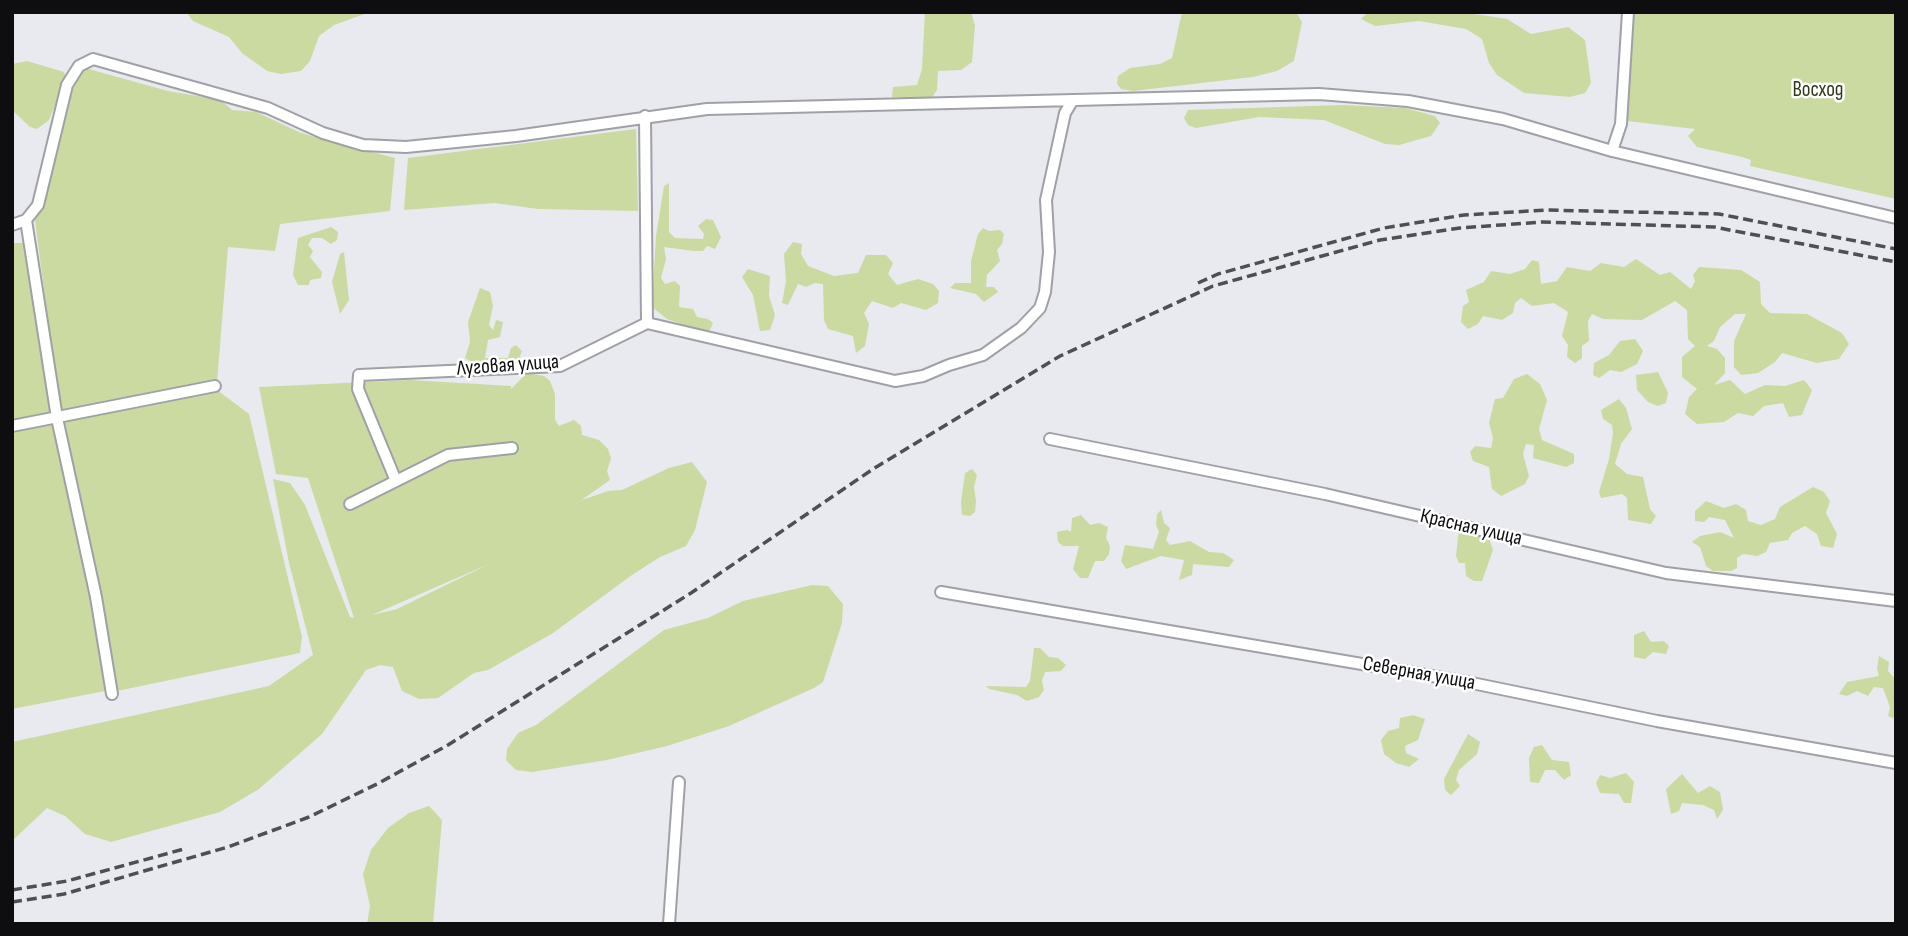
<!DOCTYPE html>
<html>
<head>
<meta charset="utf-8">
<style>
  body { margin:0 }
  #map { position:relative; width:1908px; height:936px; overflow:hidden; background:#e8eaef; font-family:"Sofia Sans Condensed",sans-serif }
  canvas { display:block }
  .frame { position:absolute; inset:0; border:14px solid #0e0e10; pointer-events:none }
</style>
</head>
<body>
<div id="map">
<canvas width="1908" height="936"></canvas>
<div class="frame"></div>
</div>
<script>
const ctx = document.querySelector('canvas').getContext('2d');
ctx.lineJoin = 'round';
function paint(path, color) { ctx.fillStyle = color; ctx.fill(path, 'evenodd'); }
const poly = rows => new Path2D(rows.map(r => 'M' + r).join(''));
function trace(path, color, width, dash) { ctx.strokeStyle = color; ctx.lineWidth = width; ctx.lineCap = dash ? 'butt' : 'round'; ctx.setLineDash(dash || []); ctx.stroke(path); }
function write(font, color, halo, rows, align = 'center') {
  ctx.font = font + ' "Sofia Sans Condensed",sans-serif'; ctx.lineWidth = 5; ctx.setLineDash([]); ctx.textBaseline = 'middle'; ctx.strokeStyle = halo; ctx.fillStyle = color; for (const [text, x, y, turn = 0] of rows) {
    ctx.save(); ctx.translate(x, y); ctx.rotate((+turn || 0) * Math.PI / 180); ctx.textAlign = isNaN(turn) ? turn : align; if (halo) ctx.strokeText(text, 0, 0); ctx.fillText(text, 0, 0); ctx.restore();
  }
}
paint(poly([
  [186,12,370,12,334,25,319,36,310,61,301,71,281,74,267,71,242,53,229,37,193,21],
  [925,12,971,12,975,25,972,62,961,70,938,71,937,90,930,100,892,97,893,87,917,85,922,69],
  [1182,12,1296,12,1302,22,1294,61,1277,71,1253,77,1133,91,1121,89,1117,84,1118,76,1130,68,1160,64,1172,58],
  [1368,12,1468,13,1507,19,1531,34,1568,27,1585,40,1591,83,1585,93,1570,97,1524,93,1497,75,1489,63,1482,39,1466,29,1419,21,1375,26,1361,19],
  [1634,12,1896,12,1896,199,1750,166,1751,160,1742,157,1697,147,1688,136,1695,129,1627,121],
  [27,61,64,72,66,78,49,120,37,129,30,127,12,110,12,64],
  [85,68,168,91,221,100,232,110,256,112,301,133,395,158,390,211,280,224,275,251,228,247,217,382,60,414,35,220,46,171,74,87],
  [1343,105,1405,108,1435,116,1440,123,1431,136,1399,145,1385,144,1324,120,1259,117,1196,128,1188,125,1184,118,1188,110],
  [636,129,638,211,538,209,495,203,404,210,408,158],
  [669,183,669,232,675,238,703,239,704,234,698,226,706,219,713,220,721,237,715,249,707,246,703,251,693,251,664,247,666,259,661,278,665,284,675,281,680,286,679,307,693,309,697,317,708,319,713,323,710,330,698,330,667,319,652,307,656,236,664,186],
  [331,227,338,232,337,240,331,244,322,238,312,238,308,245,313,251,310,257,322,272,321,278,310,280,309,285,298,285,293,275,298,238],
  [983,228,989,231,1000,230,1004,234,1002,244,997,250,1000,261,987,275,986,287,994,287,998,292,984,302,976,294,950,288,955,283,971,283,971,261,978,234],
  [793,242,802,244,801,254,808,266,834,276,858,273,866,255,886,255,893,263,888,274,897,285,918,279,933,284,939,291,938,303,926,310,901,303,893,308,872,301,864,313,869,324,865,346,856,353,853,336,828,329,824,320,823,284,815,283,806,287,798,284,788,305,782,303,786,281,784,254],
  [12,243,26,243,51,415,12,423],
  [344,252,349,300,340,314,332,282,340,254],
  [1636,259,1660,275,1670,272,1691,289,1695,281,1693,275,1699,267,1741,270,1760,282,1761,304,1770,313,1807,314,1842,333,1849,344,1839,359,1817,363,1782,353,1775,362,1758,373,1741,375,1734,367,1734,341,1746,314,1735,314,1720,327,1714,341,1707,346,1717,349,1725,358,1725,373,1714,385,1730,380,1745,394,1765,385,1785,386,1804,380,1812,390,1802,415,1789,417,1783,403,1764,406,1753,416,1738,413,1724,422,1697,424,1685,414,1689,397,1697,389,1682,377,1682,357,1695,346,1688,339,1687,310,1675,301,1642,320,1603,319,1592,314,1588,321,1589,341,1582,346,1582,358,1575,363,1567,357,1568,345,1562,336,1568,312,1554,303,1532,306,1521,298,1515,303,1513,313,1502,320,1483,316,1478,324,1468,329,1461,322,1463,306,1469,302,1466,290,1484,282,1491,271,1510,274,1525,269,1532,260,1539,262,1541,284,1557,281,1567,267,1590,271,1601,263,1624,267],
  [748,269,770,276,769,296,775,315,770,330,760,331,753,295,742,277],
  [480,288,490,292,493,306,489,325,493,330,496,320,503,322,500,337,488,340,485,358,508,358,511,348,516,345,522,351,517,364,475,364,465,358,470,342,468,322],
  [1635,339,1643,351,1637,364,1621,372,1610,370,1599,378,1593,375,1594,363,1609,355,1620,341],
  [1658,372,1668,393,1666,403,1658,406,1648,402,1637,390,1636,375],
  [527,373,544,376,550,381,555,394,555,420,559,426,574,420,581,426,582,435,599,440,608,449,611,458,607,471,610,480,566,511,582,500,608,491,622,490,669,468,692,462,707,482,695,530,686,546,660,557,632,575,553,633,488,670,474,673,438,698,419,699,402,691,393,667,380,665,366,670,322,734,259,789,220,812,111,842,85,834,65,816,47,808,12,841,12,742,269,686,313,655,289,563,273,479,290,483,305,505,350,617,354,618,308,478,276,474,259,387,409,380,511,386,511,389],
  [489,564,397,609,372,615],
  [1527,374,1540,384,1547,400,1539,429,1542,440,1574,454,1574,463,1566,467,1533,458,1534,445,1526,444,1523,454,1529,476,1525,484,1501,496,1492,489,1489,467,1473,461,1470,452,1475,446,1491,448,1493,438,1489,423,1495,399,1503,398,1514,379],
  [217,390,249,414,302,637,300,653,117,691,62,422],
  [1619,399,1626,408,1632,429,1621,444,1615,464,1627,474,1643,477,1650,509,1656,516,1651,524,1628,520,1627,498,1622,494,1601,498,1599,492,1609,459,1613,433,1612,425,1603,419,1601,410],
  [56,423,110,690,12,709,12,431],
  [972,469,977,475,974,487,976,501,975,512,970,516,962,515,961,502,965,473],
  [1813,487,1824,492,1830,501,1826,513,1837,534,1833,548,1821,546,1817,534,1805,526,1792,533,1788,540,1770,543,1766,552,1757,556,1743,554,1737,558,1737,568,1731,571,1713,571,1706,566,1700,547,1692,542,1700,536,1720,532,1734,538,1725,520,1709,517,1704,522,1695,521,1695,511,1706,501,1724,508,1736,504,1746,510,1748,521,1761,525,1775,519,1780,507],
  [1161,510,1164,523,1170,528,1166,540,1170,545,1190,541,1209,552,1223,553,1234,560,1229,567,1193,564,1192,575,1179,580,1184,560,1161,556,1126,569,1121,561,1125,545,1153,549,1159,532,1156,525,1157,514],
  [1081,515,1090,525,1099,523,1108,527,1106,538,1110,546,1109,554,1104,561,1095,561,1088,578,1080,578,1073,569,1079,546,1063,546,1058,542,1057,532,1067,530,1071,532,1072,518],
  [1459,529,1488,536,1493,550,1482,581,1474,581,1466,576,1465,563,1459,563,1456,556],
  [812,585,828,586,843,604,842,623,823,682,814,688,729,726,667,746,607,760,532,772,516,770,506,760,507,749,518,733,536,725,664,630,708,618,743,601],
  [1644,631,1651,642,1664,641,1669,646,1666,654,1653,652,1645,659,1634,657,1634,635],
  [1034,648,1040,648,1049,657,1058,658,1066,665,1061,671,1045,672,1042,681,1044,690,1039,697,1027,701,1017,695,989,689,986,686,1026,687,1030,681],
  [1879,656,1889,662,1888,671,1896,680,1896,716,1892,718,1888,716,1890,707,1883,688,1874,687,1868,696,1857,691,1847,696,1839,694,1847,682,1879,676,1877,668],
  [1413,715,1425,719,1418,740,1405,746,1406,753,1419,759,1409,767,1396,763,1384,754,1381,740,1388,731,1399,728,1400,718],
  [1468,734,1480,742,1477,754,1459,770,1456,780,1460,786,1451,795,1445,790,1444,779],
  [1542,745,1552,760,1569,762,1571,775,1564,780,1555,770,1545,770,1539,783,1530,782,1529,758,1534,747],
  [1626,773,1634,782,1631,803,1624,803,1619,794,1600,793,1596,783,1600,775,1610,778],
  [1682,774,1698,793,1710,786,1720,792,1723,810,1717,819,1714,810,1703,805,1682,803,1679,811,1671,814,1666,789],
  [429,806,442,820,433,924,367,924,370,906,363,874,371,850,388,828,409,813]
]), '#cadaa1');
const street = poly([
  [645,116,647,323],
  [1612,151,1621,124,1628,12],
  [26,220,57,418,96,597,112,694],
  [12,225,26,220,38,205,67,85,79,66,93,59,268,108,323,133,363,145,406,147,516,136,707,109,1319,94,1408,101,1503,119,1612,151,1896,218],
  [12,426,215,386],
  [1050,439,1325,494,1666,573,1896,601],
  [396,481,358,389,359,375,560,366,647,323,895,381,923,376,949,365,983,355,1021,328,1040,308,1045,292,1049,252,1046,200,1065,113,1073,100],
  [350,504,448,455,512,448],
  [941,592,1467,682,1657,721,1896,763],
  [669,924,679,782]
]);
trace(street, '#9fa1a6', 14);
trace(street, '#fff', 10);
trace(poly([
  [1198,283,1218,274,1384,228,1464,215,1546,210,1719,214,1896,249],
  [12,890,67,881,184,849],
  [12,902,64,894,228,847,309,817,377,784,448,745,691,593,873,469,1060,356,1213,286,1380,240,1460,228,1542,222,1714,227,1896,262]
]), '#4e4f51', 3.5, [10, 5]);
write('21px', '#303814', '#fff', [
  ["Восход",1818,91]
]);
write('21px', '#0e0e10', '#fff', [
  ["Луговая улица",508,366,-4],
  ["Красная улица",1471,528,13],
  ["Северная улица",1419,674,10]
]);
</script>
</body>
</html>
